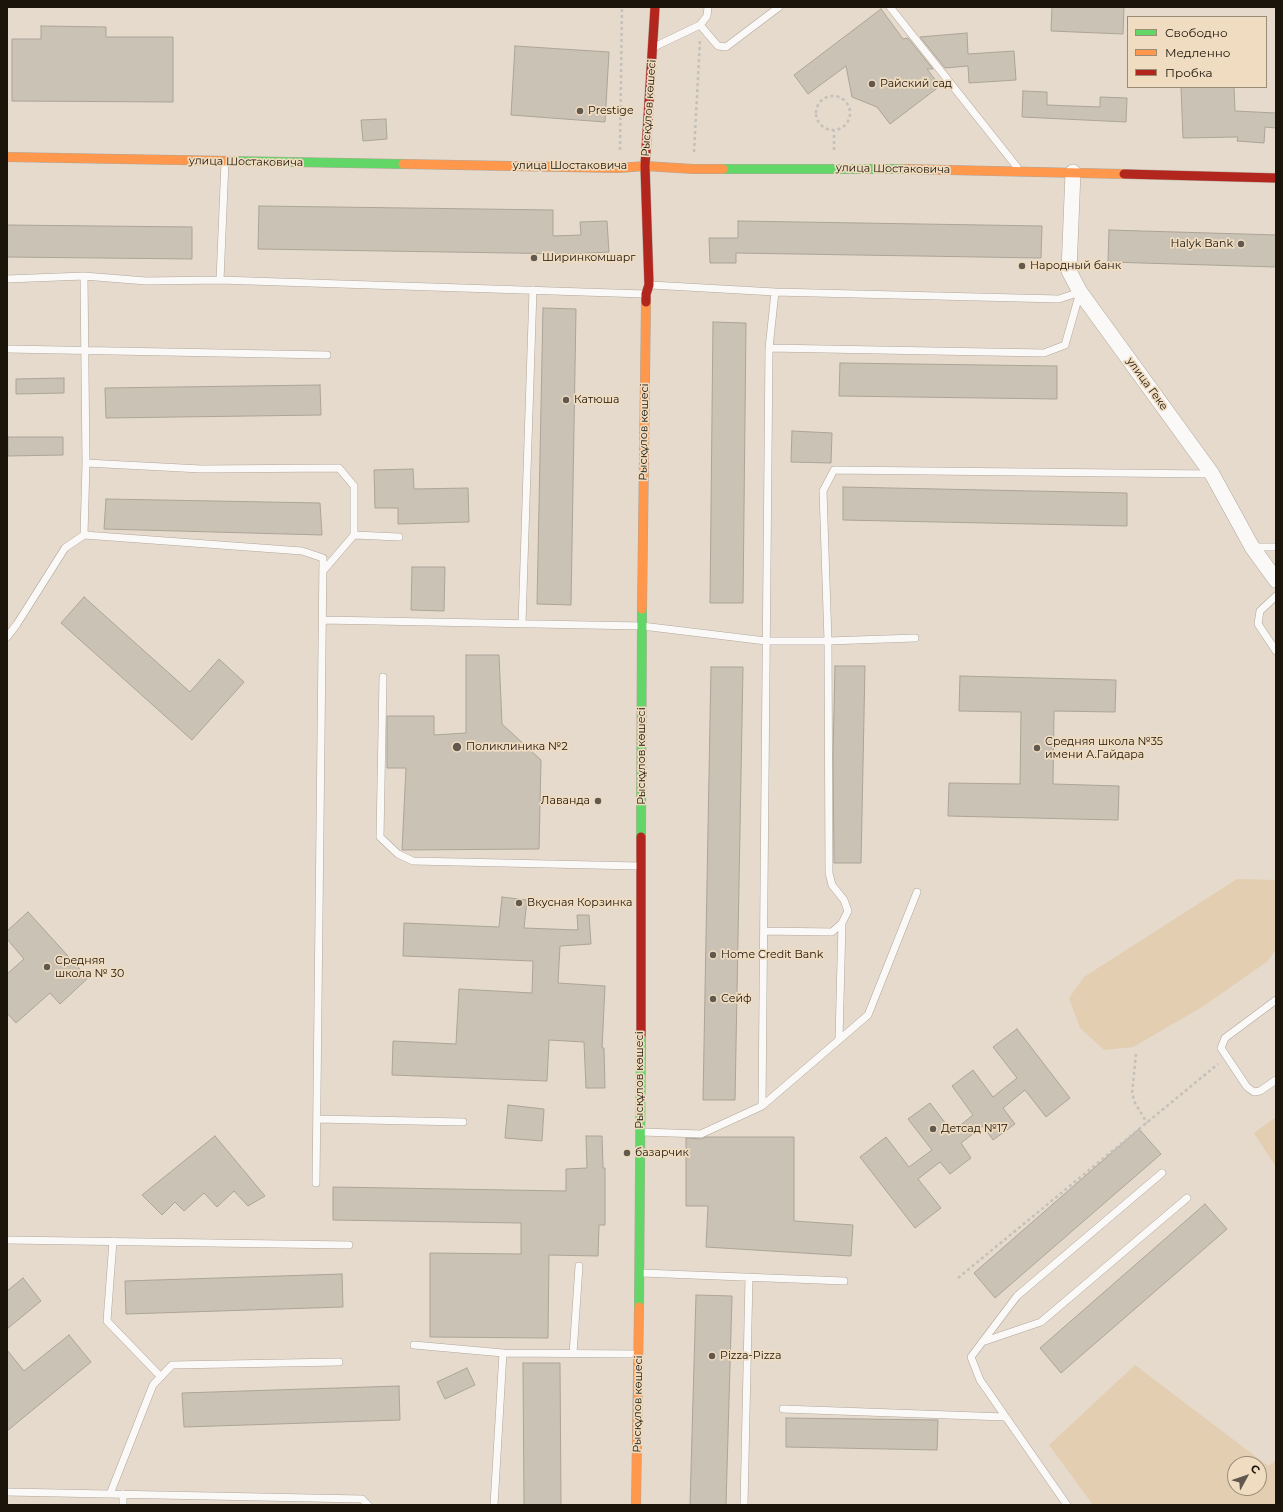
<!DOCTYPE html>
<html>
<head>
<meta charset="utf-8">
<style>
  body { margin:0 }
  #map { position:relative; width:1283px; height:1512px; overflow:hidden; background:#e5dacb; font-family:Montserrat,sans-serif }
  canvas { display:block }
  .frame { position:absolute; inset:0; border:8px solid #1b140a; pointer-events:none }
  .legend { position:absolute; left:1127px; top:16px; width:140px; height:72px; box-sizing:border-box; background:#f0dcc0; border:1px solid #9b8c77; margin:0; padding:5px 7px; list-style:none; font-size:12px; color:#1b140a }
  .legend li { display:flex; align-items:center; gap:8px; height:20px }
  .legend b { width:20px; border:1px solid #9b8c77 }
  .north { position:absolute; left:1227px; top:1456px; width:40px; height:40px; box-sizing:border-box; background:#f0dcc0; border:1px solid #9b8c77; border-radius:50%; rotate:50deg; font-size:11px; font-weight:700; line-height:16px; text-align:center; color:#1b140a }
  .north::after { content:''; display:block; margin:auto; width:14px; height:18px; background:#62594e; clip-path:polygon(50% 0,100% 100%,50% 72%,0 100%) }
</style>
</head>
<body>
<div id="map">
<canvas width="1283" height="1512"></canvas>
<div class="frame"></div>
<ul class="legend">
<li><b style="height:5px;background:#63d668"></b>Свободно</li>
<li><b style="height:5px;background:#ff974d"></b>Медленно</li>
<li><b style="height:5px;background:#b3261e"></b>Пробка</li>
</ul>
<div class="north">С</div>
</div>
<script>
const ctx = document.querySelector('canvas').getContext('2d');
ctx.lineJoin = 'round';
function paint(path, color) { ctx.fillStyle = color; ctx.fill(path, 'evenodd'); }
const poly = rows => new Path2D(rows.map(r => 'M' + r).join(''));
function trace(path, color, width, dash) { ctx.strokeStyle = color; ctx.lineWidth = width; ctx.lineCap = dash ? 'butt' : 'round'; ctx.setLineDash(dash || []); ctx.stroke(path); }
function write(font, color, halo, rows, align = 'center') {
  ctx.font = font + ' Montserrat,sans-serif'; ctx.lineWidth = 3.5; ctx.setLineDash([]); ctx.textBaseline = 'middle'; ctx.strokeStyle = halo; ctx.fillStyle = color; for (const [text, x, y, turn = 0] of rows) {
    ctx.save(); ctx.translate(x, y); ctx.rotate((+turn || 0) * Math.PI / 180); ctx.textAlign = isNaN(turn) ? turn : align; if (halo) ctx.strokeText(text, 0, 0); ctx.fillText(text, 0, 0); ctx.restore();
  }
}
paint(poly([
  [1237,879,1276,880,1276,949,1268,961,1202,1007,1133,1047,1104,1050,1080,1028,1069,998,1084,977],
  [1276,1117,1276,1167,1254,1133],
  [1135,1365,1268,1466,1276,1460,1276,1505,1093,1505,1049,1445],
  [1235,1464,1259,1464,1259,1488,1235,1488]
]), '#e3ceb1');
const building = poly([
  [1052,7,1124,7,1123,34,1051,31,1052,7],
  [881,9,903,39,908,38,933,69,927,69,940,86,890,124,877,107,852,97,846,66,808,94,794,75,881,9],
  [41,26,106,27,106,37,173,37,173,102,12,101,12,39,41,39,41,26],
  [967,33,968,54,1014,51,1016,80,969,83,968,66,945,68,920,37,967,33],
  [515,46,609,52,605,122,511,115,515,46],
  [1181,87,1234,87,1235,111,1276,113,1276,128,1265,127,1264,143,1237,141,1238,137,1183,138,1181,87],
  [1023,91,1047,92,1047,105,1100,107,1100,97,1127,98,1126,122,1022,117,1023,91],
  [386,119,387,139,363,141,361,120,386,119],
  [259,206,553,210,553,236,581,235,580,222,607,221,609,252,574,254,258,249,259,206],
  [738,221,1042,226,1041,258,736,253,736,263,710,263,709,238,738,238,738,221],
  [7,225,192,227,192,259,7,257,7,225],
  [1109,230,1276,235,1276,267,1108,262,1109,230],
  [543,308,576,309,571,605,537,604,543,308],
  [713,322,746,323,743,603,710,603,713,322],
  [840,363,1057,366,1057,399,839,396,840,363],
  [64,378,64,393,16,394,16,379,64,378],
  [320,385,321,415,106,418,105,388,320,385],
  [792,431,832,433,831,463,791,462,792,431],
  [8,437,63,437,63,455,8,456,8,437],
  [413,469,414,489,468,488,469,522,398,524,398,508,375,508,374,470,413,469],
  [843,487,1127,493,1127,526,843,520,843,487],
  [106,499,320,503,322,535,104,529,106,499],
  [412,567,445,567,444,611,411,610,412,567],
  [84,597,190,692,219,659,244,682,192,740,61,623,84,597],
  [466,655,499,655,502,724,541,760,539,849,402,850,406,768,387,768,387,716,434,716,434,735,466,733,466,655],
  [835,666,865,666,861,863,834,863,833,755,835,666],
  [711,667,743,667,735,1100,703,1100,711,667],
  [960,676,1116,680,1115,712,1054,711,1053,784,1119,786,1118,820,948,816,949,783,1020,784,1021,712,959,711,960,676],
  [502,897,527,900,524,928,578,930,577,915,589,915,591,944,560,946,558,983,605,986,602,1048,604,1048,605,1088,586,1088,584,1042,549,1040,547,1081,392,1075,393,1041,456,1044,459,989,532,993,533,961,403,956,404,923,499,927,502,897],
  [28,912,88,978,60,1004,50,993,16,1023,7,1013,7,974,24,959,7,939,7,931,28,912],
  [1017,1029,1070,1098,1046,1117,1025,1090,1003,1108,1015,1124,993,1140,983,1126,961,1143,971,1158,950,1174,940,1162,918,1179,941,1208,915,1228,860,1157,886,1137,909,1167,932,1150,908,1119,930,1103,952,1132,973,1115,952,1086,973,1070,993,1097,1017,1078,993,1047,1017,1029],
  [508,1105,544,1109,542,1141,505,1138,508,1105],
  [1139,1129,1161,1154,995,1298,974,1273,1139,1129],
  [215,1136,265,1196,248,1206,234,1191,217,1207,204,1193,184,1211,175,1202,162,1215,142,1195,215,1136],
  [586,1136,602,1136,603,1168,605,1168,605,1225,599,1225,598,1256,549,1255,548,1338,430,1337,430,1253,521,1254,521,1223,333,1220,333,1187,566,1191,566,1169,587,1168,586,1136],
  [706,1137,794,1137,794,1221,853,1225,851,1256,706,1247,708,1206,686,1206,686,1138,701,1139,706,1137],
  [1205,1204,1227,1229,1061,1373,1040,1348,1205,1204],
  [342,1274,343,1307,126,1314,125,1281,342,1274],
  [23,1278,41,1301,7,1329,7,1291,23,1278],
  [696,1295,732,1296,726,1505,690,1505,696,1295],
  [69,1335,91,1362,7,1431,7,1350,24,1371,69,1335],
  [523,1363,560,1363,561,1505,524,1505,523,1363],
  [467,1368,475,1385,445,1399,437,1382,467,1368],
  [399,1386,400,1420,184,1427,182,1393,399,1386],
  [786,1418,938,1420,937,1450,786,1447,786,1418]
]);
paint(building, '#cbc2b6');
trace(building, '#aca498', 1);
const lane = poly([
  [890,7,1017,167],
  [700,25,718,46,726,47,779,7],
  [656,46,700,25,707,16,708,7],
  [7,279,84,276,146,281,220,280,644,294],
  [220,280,225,162],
  [651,285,775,292,1059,299,1080,292,1065,345,1044,353,769,348],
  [7,349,327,355],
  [86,463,201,469,339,468,354,486,354,535],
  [84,535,86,463,84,276],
  [1252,547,1276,547],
  [323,571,354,535,399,537],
  [1276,596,1260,611,1258,624,1276,651],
  [323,620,642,626,766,641,828,641,915,638],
  [522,623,533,290],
  [7,637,17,624,65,548,84,535,302,551,323,558,316,1183],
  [383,677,380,837,398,854,413,861,639,866],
  [764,931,832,932,842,923,848,911,844,900,832,885,829,873,828,641,823,491,834,470,1212,474],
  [1276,1000,1225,1038,1221,1048,1247,1087,1254,1092,1260,1091,1276,1080],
  [839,1039,842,923],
  [762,1106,769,348,775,292],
  [317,1119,463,1122],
  [642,1132,701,1134,762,1106,868,1015,917,892],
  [7,1240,349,1245],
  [113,1241,107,1321,161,1377],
  [642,1273,844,1281],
  [982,1342,1041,1322,1187,1198],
  [414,1345,503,1353],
  [573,1354,579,1266],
  [783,1409,1005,1417],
  [7,1492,362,1499,368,1505],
  [110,1494,153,1385,172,1365,339,1362],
  [123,1494,123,1505],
  [494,1505,503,1353,636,1354],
  [744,1505,749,1277],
  [1067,1505,980,1380,971,1357,1017,1296,1162,1173]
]);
const street = poly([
  [1073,172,1069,271,1080,292,1212,474,1252,547,1276,580]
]);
const fast = poly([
  [233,161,403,164],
  [723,169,905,169],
  [641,837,642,609],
  [639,1307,641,1035]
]);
const slow = poly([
  [7,157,233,161],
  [403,164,619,168,645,166,693,169,723,169],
  [905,169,1124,174],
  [642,609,646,302],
  [636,1505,639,1307]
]);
const jam = poly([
  [1124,174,1276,178],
  [646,302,646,294,649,285,645,166,655,7],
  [641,1035,641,837]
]);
trace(lane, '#b0a79c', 8);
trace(street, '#b0a79c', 16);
trace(fast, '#b0a79c', 10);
trace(slow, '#b0a79c', 10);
trace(jam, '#b0a79c', 10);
trace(poly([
  '816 113a17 17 0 1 1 34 0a17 17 0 1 1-34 0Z',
  [620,150,622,7],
  [834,150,834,131],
  [694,152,700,41],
  [1136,1054,1132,1093,1135,1103,1147,1123],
  [958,1278,1218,1064]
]), '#c4c0bb', 2.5, [3, 3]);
trace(lane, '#fbf9f7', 7);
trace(street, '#fbf9f7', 15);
trace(fast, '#63d668', 9);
trace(slow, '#ff974d', 9);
trace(jam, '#b3261e', 9);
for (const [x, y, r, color] of [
  [872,84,4,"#62594e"],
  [580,111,4,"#62594e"],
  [1241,244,4,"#62594e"],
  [534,258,4,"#62594e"],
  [1022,266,4,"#62594e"],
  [566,400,4,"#62594e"],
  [457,747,5,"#62594e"],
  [1037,748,4,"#62594e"],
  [598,801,4,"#62594e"],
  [519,903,4,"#62594e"],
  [713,955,4,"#62594e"],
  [47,967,4,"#62594e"],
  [713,999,4,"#62594e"],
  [933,1129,4,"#62594e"],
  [627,1153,4,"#62594e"],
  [712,1356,4,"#62594e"]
]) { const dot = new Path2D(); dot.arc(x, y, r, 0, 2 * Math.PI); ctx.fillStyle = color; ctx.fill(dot); trace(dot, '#f0dcc0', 1.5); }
write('11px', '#1b140a', '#f0dcc0', [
  ["Райский сад",880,84],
  ["Prestige",588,111],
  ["Halyk Bank",1233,244,"right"],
  ["Ширинкомшарг",542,258],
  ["Народный банк",1030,266],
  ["Катюша",574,400],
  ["Средняя школа №35",1045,742],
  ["имени А.Гайдара",1045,755],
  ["Поликлиника №2",466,747],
  ["Лаванда",590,801,"right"],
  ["Вкусная Корзинка",527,903],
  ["Home Credit Bank",721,955],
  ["Средняя",55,961],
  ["школа № 30",55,974],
  ["Сейф",721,999],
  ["Детсад №17",941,1129],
  ["базарчик",635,1153],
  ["Pizza-Pizza",720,1356]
], 'left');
write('11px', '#1b140a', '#f0dcc0', [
  ["Рысқұлов көшесі",649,108,-86],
  ["улица Шостаковича",246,162,1],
  ["улица Шостаковича",570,166],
  ["улица Шостаковича",893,169,1],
  ["улица Геке",1147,384,54],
  ["Рысқұлов көшесі",644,432,-89],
  ["Рысқұлов көшесі",642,756,-90],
  ["Рысқұлов көшесі",640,1080,-90],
  ["Рысқұлов көшесі",638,1404,-89]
]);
</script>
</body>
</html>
